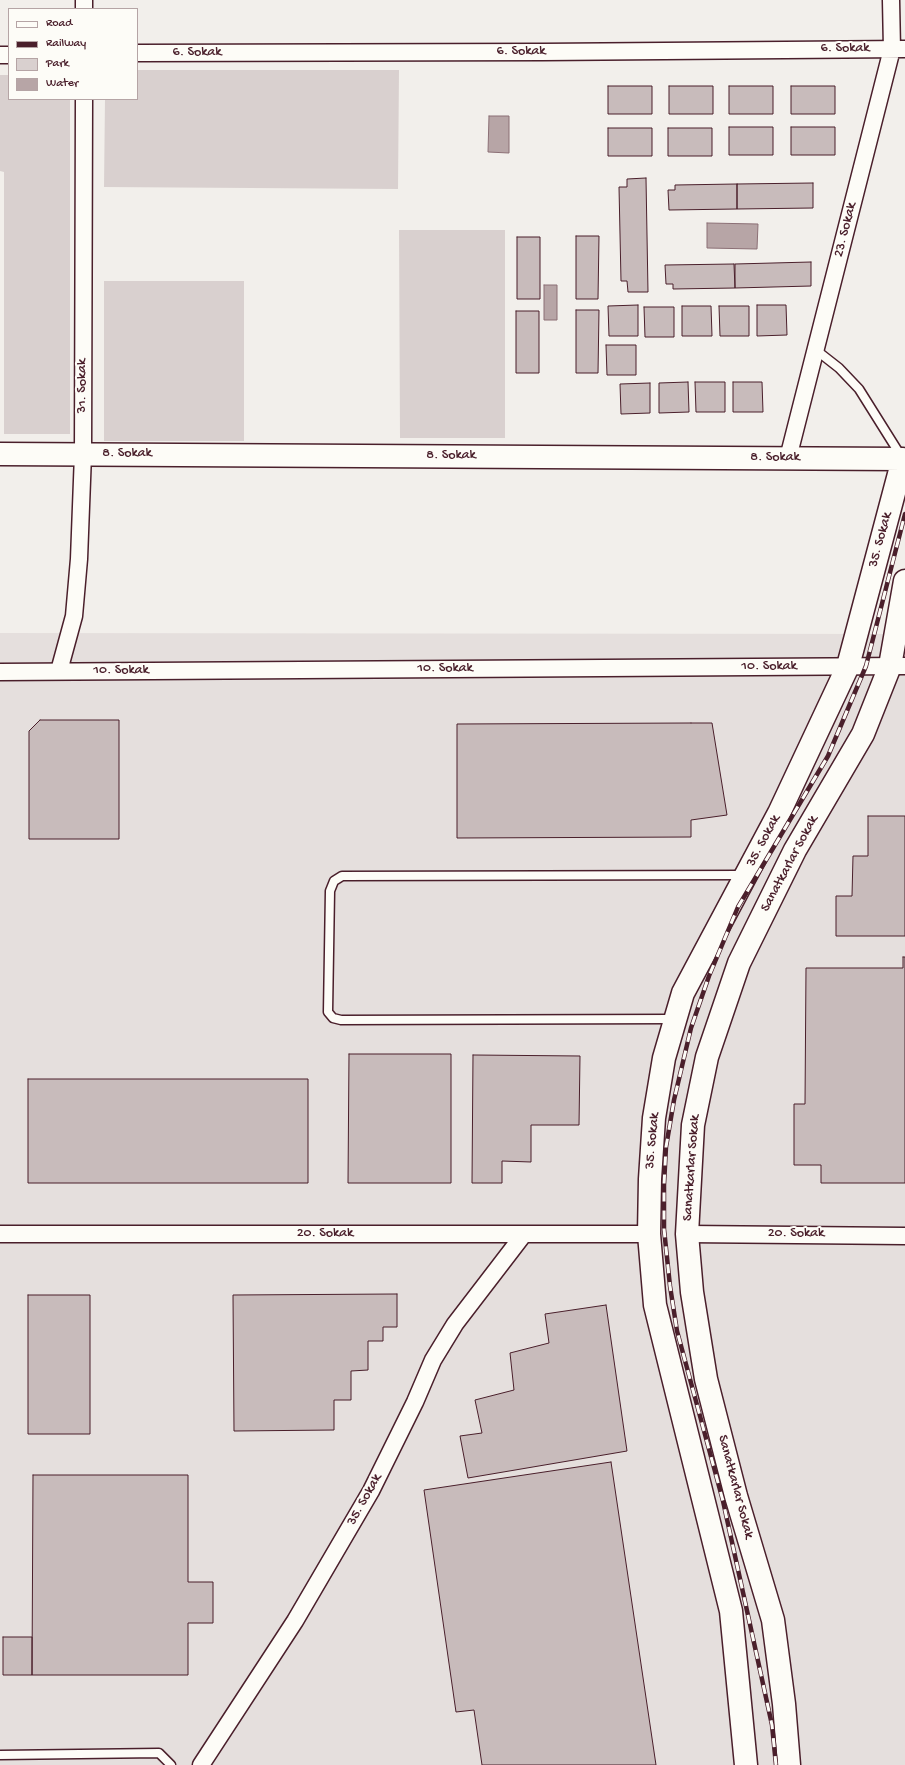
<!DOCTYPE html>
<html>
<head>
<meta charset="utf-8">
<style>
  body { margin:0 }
  #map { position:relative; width:905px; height:1765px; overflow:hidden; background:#f2efeb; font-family:"Gochi Hand",sans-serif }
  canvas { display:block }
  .legend { position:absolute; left:8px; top:8px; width:130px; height:92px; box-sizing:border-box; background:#fdfcf7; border:1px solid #b5a4a5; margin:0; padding:5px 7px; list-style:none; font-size:12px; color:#4a1f2b }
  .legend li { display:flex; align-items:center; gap:8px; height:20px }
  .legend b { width:20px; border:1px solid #b5a4a5 }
</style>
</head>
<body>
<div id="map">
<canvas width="905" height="1765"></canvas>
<ul class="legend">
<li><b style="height:5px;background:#fdfcf7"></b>Road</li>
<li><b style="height:5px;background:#4a1f2b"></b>Railway</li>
<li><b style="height:11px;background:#d9d0cf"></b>Park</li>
<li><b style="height:11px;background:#b7a5a6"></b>Water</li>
</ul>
</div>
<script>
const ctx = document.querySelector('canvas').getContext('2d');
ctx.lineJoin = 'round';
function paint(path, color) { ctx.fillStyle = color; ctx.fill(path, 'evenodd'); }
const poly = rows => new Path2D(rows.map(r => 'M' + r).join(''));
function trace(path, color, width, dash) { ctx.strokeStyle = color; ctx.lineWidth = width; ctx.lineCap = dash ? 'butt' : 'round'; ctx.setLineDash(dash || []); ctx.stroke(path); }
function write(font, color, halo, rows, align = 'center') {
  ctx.font = font + ' "Gochi Hand",sans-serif'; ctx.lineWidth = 4; ctx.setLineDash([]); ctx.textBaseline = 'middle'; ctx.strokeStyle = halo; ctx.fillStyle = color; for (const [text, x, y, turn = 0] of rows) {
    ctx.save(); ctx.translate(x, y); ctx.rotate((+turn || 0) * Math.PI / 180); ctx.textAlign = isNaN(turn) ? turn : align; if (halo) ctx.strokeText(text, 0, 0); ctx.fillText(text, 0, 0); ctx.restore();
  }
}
paint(poly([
  [0,633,905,634,905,1765,0,1765]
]), '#e5dfdd');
paint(poly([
  [137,70,399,70,398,189,104,187,105,99,137,99],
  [0,75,9,75,9,99,70,99,70,434,4,434,4,172,0,171],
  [399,230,505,230,505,438,400,438],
  [104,281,244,281,244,441,104,441]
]), '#d9d0cf');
const water = poly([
  [489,116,509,116,509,153,488,152,489,116],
  [707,223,758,224,757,249,707,248,707,223],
  [544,285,557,285,557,320,544,320,544,285]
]);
paint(water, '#b7a5a6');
trace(water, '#8b6f75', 1);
const building = poly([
  [608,86,652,86,652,114,608,114,608,86],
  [669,86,713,86,713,114,669,114,669,86],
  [729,86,773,86,773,114,729,114,729,86],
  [791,86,835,86,835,114,791,114,791,86],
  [729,127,773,127,773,155,729,155,729,127],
  [791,127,835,127,835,155,791,155,791,127],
  [608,128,652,128,652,156,608,156,608,128],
  [668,128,712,128,712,156,668,156,668,128],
  [646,178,648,292,628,292,627,281,621,281,619,187,627,187,627,179,646,178],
  [813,183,813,208,737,209,737,184,813,183],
  [737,184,737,209,669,210,668,190,675,190,675,185,737,184],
  [576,236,599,236,598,299,576,299,576,236],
  [517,237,540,237,540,299,517,299,517,237],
  [811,262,811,286,735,288,735,264,811,262],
  [734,264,735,288,673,289,673,284,666,284,665,265,734,264],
  [638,305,638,336,609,336,608,306,638,305],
  [757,305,786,305,787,335,757,336,757,305],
  [682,306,711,306,712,336,682,336,682,306],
  [719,306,749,306,749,336,720,336,719,306],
  [644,307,674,307,674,337,645,337,644,307],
  [576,310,599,310,598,373,576,373,576,310],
  [516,311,539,311,539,373,516,373,516,311],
  [606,345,636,345,636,375,607,375,606,345],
  [688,382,689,412,659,413,659,383,688,382],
  [695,382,725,382,725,412,696,412,695,382],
  [733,382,762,382,763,412,733,412,733,382],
  [650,383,650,413,621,414,620,384,650,383],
  [40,720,119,720,119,839,29,839,29,731,40,720],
  [691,723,712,723,727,815,691,820,691,837,457,838,457,724,691,723],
  [868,816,905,816,905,936,836,936,836,896,852,896,853,856,868,856,868,816],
  [903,957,905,957,905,1183,821,1183,821,1165,794,1165,794,1104,805,1104,806,968,903,968,903,957],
  [349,1054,451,1054,451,1183,348,1183,349,1054],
  [473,1055,580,1056,579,1125,531,1125,531,1162,502,1161,502,1183,472,1183,473,1055],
  [28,1079,308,1079,308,1183,28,1183,28,1079],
  [397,1294,397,1327,383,1327,383,1341,368,1341,368,1370,351,1371,351,1400,334,1400,334,1430,234,1431,233,1295,397,1294],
  [28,1295,90,1295,90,1434,28,1434,28,1295],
  [606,1305,627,1451,468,1478,460,1436,482,1433,475,1400,514,1390,510,1353,549,1343,545,1314,606,1305],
  [611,1462,656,1765,482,1765,474,1710,456,1712,424,1490,611,1462],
  [33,1475,188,1475,188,1582,213,1582,213,1623,188,1623,188,1675,32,1675,33,1475],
  [3,1637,32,1637,32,1675,3,1675,3,1637]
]);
paint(building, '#c8bbbb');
trace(building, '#4a1f2b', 1);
const lane = poly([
  [816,350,839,368,859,389,901,456],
  [673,1019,341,1020,333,1018,328,1012,330,891,334,881,342,876,743,875],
  [0,1755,159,1753,171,1765]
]);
const street = poly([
  [84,0,84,9],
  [137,53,543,52,905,49],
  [0,55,9,55],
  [788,458,892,49,891,0],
  [59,671,74,616,79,559,83,454,84,99],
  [0,672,905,666],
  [0,1234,649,1234],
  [687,1234,905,1236],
  [201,1765,295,1621,371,1491,415,1402,433,1360,455,1324,524,1234]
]);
const secondary = poly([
  [0,454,903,459,848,666,779,813,683,993,664,1058,654,1118,650,1179,649,1234,655,1305,731,1611,746,1765],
  [789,1765,784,1704,773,1620,736,1496,706,1379,692,1292,687,1234,693,1125,707,1057,739,963,795,850,863,734,890,666,905,581]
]);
trace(lane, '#4a1f2b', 11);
trace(street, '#4a1f2b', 19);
trace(secondary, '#4a1f2b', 25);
trace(lane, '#fdfcf7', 8);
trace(street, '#fdfcf7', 16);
trace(secondary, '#fdfcf7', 22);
const rail = poly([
  [776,1765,772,1725,723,1501,677,1331,670,1286,664,1229,664,1185,666,1147,674,1100,691,1028,709,976,738,907,828,756,866,666,905,514]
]);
trace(rail, '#4a1f2b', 4.5);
trace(rail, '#fdfcf7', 3, [9]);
write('14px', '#4a1f2b', '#fdfcf7', [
  ["6. Sokak",845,49],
  ["6. Sokak",521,52],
  ["6. Sokak",197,53],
  ["23. Sokak",846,230,-76],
  ["31. Sokak",83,386,-90],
  ["8. Sokak",127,454],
  ["8. Sokak",451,456],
  ["8. Sokak",775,458],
  ["35. Sokak",881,540,-75],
  ["10. Sokak",769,667],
  ["10. Sokak",445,669],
  ["10. Sokak",121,671],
  ["35. Sokak",764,841,-62],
  ["Sanatkarlar Sokak",790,864,-62],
  ["35. Sokak",653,1141,-85],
  ["Sanatkarlar Sokak",692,1168,-86],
  ["20. Sokak",325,1234],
  ["20. Sokak",796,1234],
  ["Sanatkarlar Sokak",735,1487,75],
  ["35. Sokak",365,1500,-61]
]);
</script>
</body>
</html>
